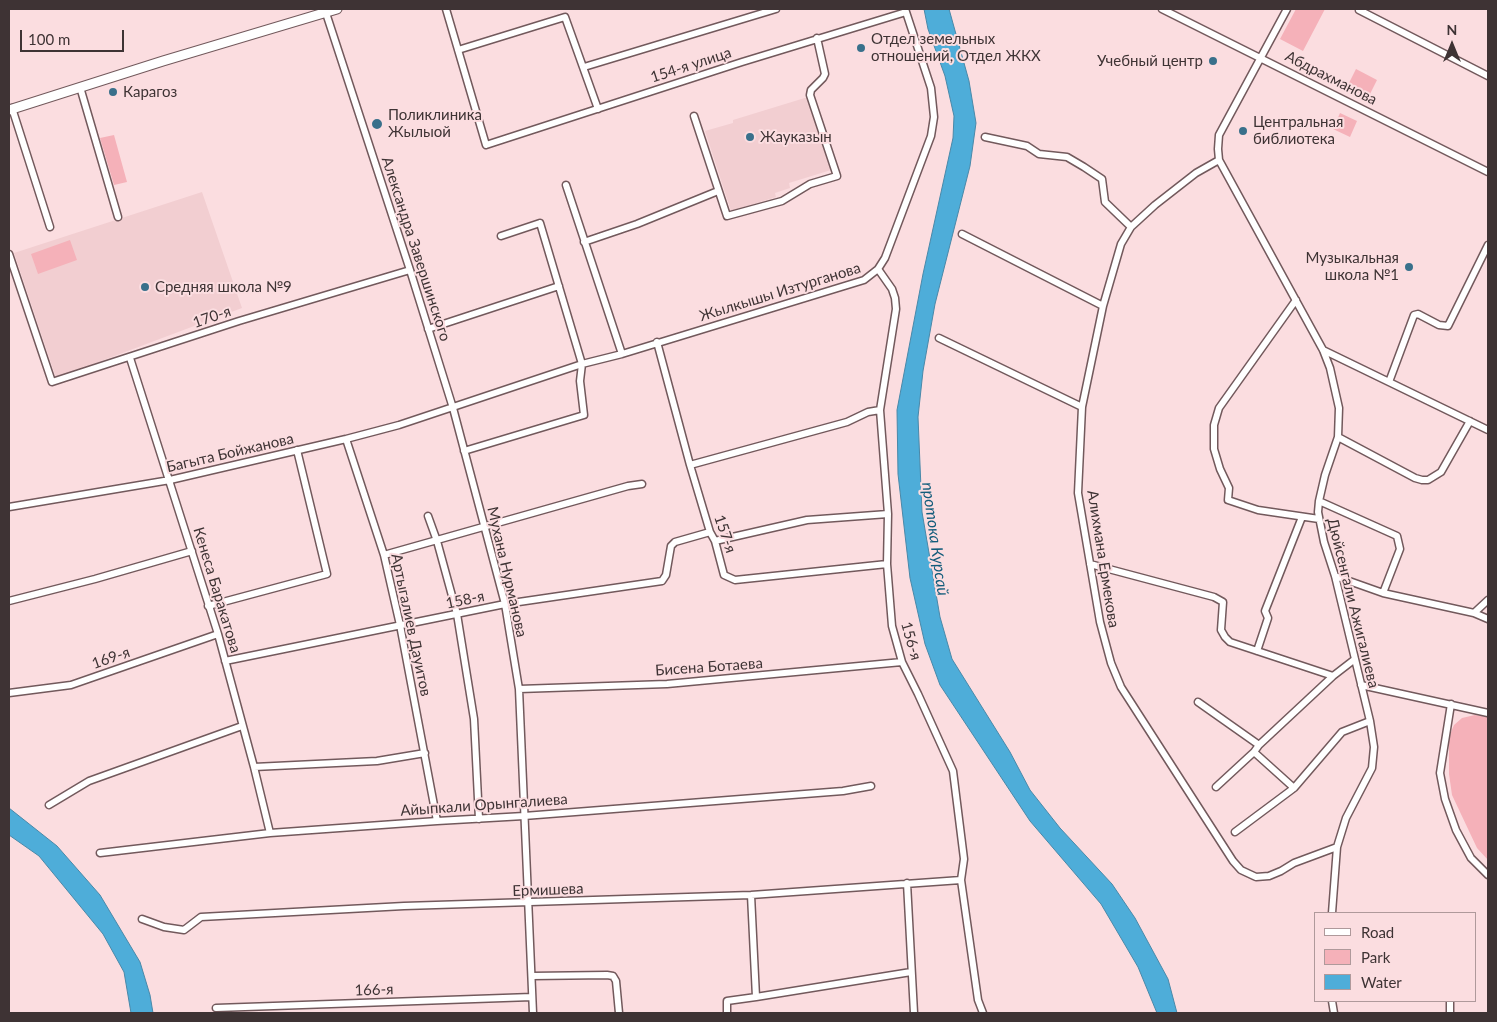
<!DOCTYPE html>
<html>
<head>
<meta charset="utf-8">
<style>
  body { margin:0 }
  #map { position:relative; width:1497px; height:1022px; overflow:hidden; background:#fbdde0; font-family:Lato,sans-serif }
  canvas { display:block }
  .frame { position:absolute; inset:0; border:10px solid #3e3334; pointer-events:none }
  .legend { position:absolute; left:1314px; top:912px; width:162px; height:90px; box-sizing:border-box; background:#fbdde0; border:1px solid #af999b; margin:0; padding:6px 9px; list-style:none; font-size:15px; color:#3e3334 }
  .legend li { display:flex; align-items:center; gap:10px; height:25px }
  .legend b { width:25px; border:1px solid #af999b }
  .north { position:absolute; left:1427px; top:20px; width:50px; height:50px; -webkit-text-stroke:4px #fbdde0; paint-order:stroke; rotate:0deg; font-size:14px; font-weight:700; line-height:20px; text-align:center; color:#3e3334 }
  .north::after { content:''; display:block; margin:auto; width:18px; height:22px; background:#3e3334; clip-path:polygon(50% 0,100% 100%,50% 72%,0 100%) }
  .scale { position:absolute; left:20px; top:30px; width:104px; height:22px; box-sizing:border-box; border:2px solid #3e3334; border-top:0; padding-left:6px; font-size:15px; line-height:18px; white-space:nowrap; color:#3e3334; -webkit-text-stroke:4px #fbdde0; paint-order:stroke }
</style>
</head>
<body>
<div id="map">
<canvas width="1497" height="1022"></canvas>
<div class="frame"></div>
<ul class="legend">
<li><b style="height:6px;background:#fff"></b>Road</li>
<li><b style="height:14px;background:#f5b1b9"></b>Park</li>
<li><b style="height:14px;background:#4eadd9"></b>Water</li>
</ul>
<div class="north">N</div>
<div class="scale">100 m</div>
</div>
<script>
const ctx = document.querySelector('canvas').getContext('2d');
ctx.lineJoin = 'round';
function paint(path, color) { ctx.fillStyle = color; ctx.fill(path, 'evenodd'); }
const poly = rows => new Path2D(rows.map(r => 'M' + r).join(''));
function trace(path, color, width, dash) { ctx.strokeStyle = color; ctx.lineWidth = width; ctx.lineCap = dash ? 'butt' : 'round'; ctx.setLineDash(dash || []); ctx.stroke(path); }
function write(font, color, halo, rows, align = 'center') {
  ctx.font = font + ' Lato,sans-serif'; ctx.lineWidth = 4; ctx.setLineDash([]); ctx.textBaseline = 'middle'; ctx.strokeStyle = halo; ctx.fillStyle = color; for (const [text, x, y, turn = 0] of rows) {
    ctx.save(); ctx.translate(x, y); ctx.rotate((+turn || 0) * Math.PI / 180); ctx.textAlign = isNaN(turn) ? turn : align; if (halo) ctx.strokeText(text, 0, 0); ctx.fillText(text, 0, 0); ctx.restore();
  }
}
paint(poly([
  [808,97,831,170,789,183,790,188,775,193,776,197,731,211,705,131,733,123,733,120],
  [202,192,242,308,56,378,14,253]
]), '#f2ced1');
paint(poly([
  [1296,9,1325,9,1303,51,1280,39],
  [1356,69,1377,80,1368,98,1347,87],
  [1340,113,1357,121,1350,137,1333,129],
  [114,135,127,182,114,185,100,138],
  [70,240,77,260,38,274,31,254],
  [1475,715,1488,717,1488,860,1477,848,1452,795,1449,774,1449,737,1454,725,1462,718]
]), '#f5b1b9');
const water = poly([
  [924,9,949,9,969,81,976,123,970,166,935,304,923,371,918,417,922,512,940,617,952,659,1010,752,1030,790,1060,828,1112,884,1135,918,1168,979,1177,1013,1157,1013,1138,967,1101,904,1030,821,940,685,925,644,910,578,898,474,897,410,923,274,953,138,954,116,945,76,928,29,924,9],
  [9,808,57,846,100,895,140,962,150,995,153,1013,131,1013,124,972,103,934,39,856,9,835,9,808]
]);
paint(water, '#4eadd9');
trace(water, '#4988a8', 1);
const street = poly([
  [446,9,486,145,742,62,906,12],
  [1162,9,1488,172],
  [1287,9,1219,135,1218,149,1219,160,1323,350,1330,368,1339,408,1338,437,1325,475,1319,501,1318,512,1324,542,1335,576,1355,659,1370,721,1374,747,1372,768,1346,818,1337,847,1332,913],
  [325,10,410,270,453,408,505,604,519,689,533,1013],
  [1359,10,1488,76],
  [458,50,565,17,598,109],
  [584,67,776,9],
  [80,87,118,217],
  [12,108,50,227],
  [694,116,727,216,782,201,810,184,837,176,810,95,811,90,823,78,825,74,817,38],
  [985,137,1027,146,1039,154,1067,157,1084,167,1102,179,1105,202,1131,227],
  [1219,160,1196,173,1155,205,1131,227,1121,244,1103,306,1082,407,1078,493,1100,622,1111,663,1121,687,1233,861,1241,870,1256,877,1269,876,1281,871,1294,863,1337,847],
  [566,185,622,354],
  [962,234,1103,306],
  [584,242,637,224,718,191],
  [9,254,52,382,239,321,410,270],
  [878,269,892,289,895,298,896,309,880,410,888,514,887,564,892,626,902,662,918,694,953,771,964,859,961,880,978,1000,983,1013],
  [1296,300,1219,408,1214,425,1214,449,1220,469,1229,488,1228,500,1258,510,1319,519],
  [428,329,559,286],
  [939,338,1082,407],
  [657,342,690,465,710,532,715,541,724,575,735,580,887,564],
  [1323,350,1488,430],
  [130,358,218,634,254,767,270,833],
  [1389,382,1414,315,1418,314,1439,325,1448,326,1488,245],
  [1338,437,1415,478,1422,480,1428,480,1441,472,1470,421],
  [346,439,384,555,400,625,437,821],
  [464,451,584,415,580,381,582,364,540,223,501,236],
  [690,465,847,422,868,412,880,410],
  [1319,501,1397,536,1400,549,1383,593],
  [9,507,170,480,346,439,399,425,582,364,622,354,864,280,878,269,885,258,931,136,934,117,931,88,905,9],
  [428,516,437,541,457,614,474,719,479,819],
  [715,541,807,520,888,514],
  [384,555,628,486,642,484],
  [1090,564,1214,597,1223,602,1221,630,1225,637,1230,642,1333,676],
  [1335,576,1383,593,1474,613,1488,619],
  [9,601,95,579,192,551],
  [208,606,327,574,297,450],
  [1474,613,1488,600],
  [1257,651,1268,618,1265,611,1302,517],
  [225,661,505,604,662,581,666,575,671,546,675,542,710,532],
  [1361,685,1488,713],
  [519,689,667,684,902,662],
  [9,693,71,685,218,634],
  [1198,702,1259,745],
  [1451,704,1440,773,1445,799,1456,830,1471,858,1488,875],
  [1254,752,1294,788],
  [254,767,377,761,425,753],
  [1216,787,1254,752,1259,745,1333,676,1355,659],
  [49,805,89,781,242,726],
  [1235,832,1294,788,1342,732,1370,721],
  [100,853,270,833,437,821,524,816,843,791,871,786],
  [907,883,914,1013],
  [142,919,164,927,184,930,201,917,404,906,751,895,961,880],
  [532,976,607,975,613,976,616,981,619,1013],
  [756,997,911,972],
  [1332,1001,1334,1013],
  [1450,1001,1450,1013],
  [216,1008,532,997],
  [727,1013,727,1001,756,997,751,895]
]);
const secondary = poly([
  [9,110,163,61,337,9]
]);
trace(street, '#72595c', 9);
trace(secondary, '#72595c', 11);
trace(street, '#fff', 6);
trace(secondary, '#fff', 9);
for (const [x, y, r, color] of [
  [861,48,5,"#39708b"],
  [1213,61,5,"#39708b"],
  [113,92,5,"#39708b"],
  [377,124,6,"#39708b"],
  [1243,131,5,"#39708b"],
  [750,137,5,"#39708b"],
  [1409,267,5,"#39708b"],
  [145,287,5,"#39708b"]
]) { const dot = new Path2D(); dot.arc(x, y, r, 0, 2 * Math.PI); ctx.fillStyle = color; ctx.fill(dot); trace(dot, '#fbdde0', 2); }
write('15px', '#3e3334', '#fbdde0', [
  ["Отдел земельных",871,39],
  ["отношений, Отдел ЖКХ",871,56],
  ["Учебный центр",1203,61,"right"],
  ["Карагоз",123,92],
  ["Поликлиника",388,115],
  ["Жылыой",388,132],
  ["Центральная",1253,122],
  ["библиотека",1253,139],
  ["Жауказын",760,137],
  ["Музыкальная",1399,258,"right"],
  ["школа №1",1399,275,"right"],
  ["Средняя школа №9",155,287]
], 'left');
write('15px', '#3e3334', '#fbdde0', [
  ["154-я улица",691,65,-18],
  ["Абдрахманова",1331,78,27],
  ["Александра Завершинского",416,249,72],
  ["Жылкышы Изтурганова",780,292,-17],
  ["170-я",212,317,-19],
  ["Багыта Бойжанова",230,453,-13],
  ["157-я",725,534,71],
  ["Алихмана Ермекова",1103,559,81],
  ["Мухана Нурманова",507,572,77],
  ["Кенеса Баракатова",217,590,73],
  ["158-я",465,600,-12],
  ["Дюйсенгали Ажигалиева",1353,603,76],
  ["Артыгалиев Дауитов",411,625,78],
  ["156-я",911,641,74],
  ["169-я",111,658,-19],
  ["Бисена Ботаева",709,667,-4],
  ["Айыпкали Орынгалиева",484,805,-4],
  ["Ермишева",548,890,-2],
  ["166-я",374,990,-2]
]);
write('italic 16px', '#135c7b', '#fbdde0', [
  ["протока Курсай",935,539,82]
]);
</script>
</body>
</html>
